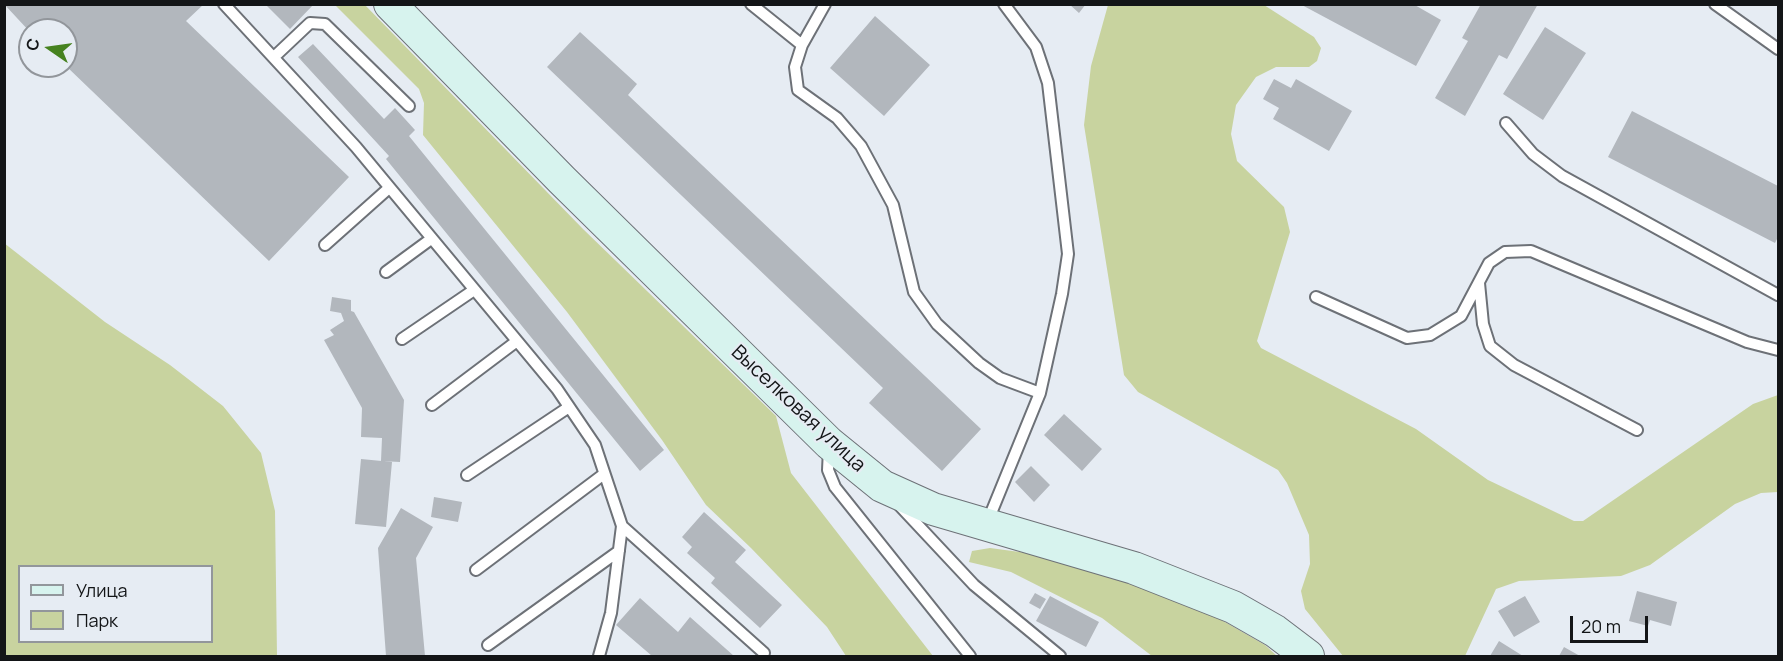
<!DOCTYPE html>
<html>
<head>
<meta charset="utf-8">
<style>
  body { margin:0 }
  #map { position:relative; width:1783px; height:661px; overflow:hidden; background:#e6ecf3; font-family:Manrope,sans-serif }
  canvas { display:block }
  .frame { position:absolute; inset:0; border:6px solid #131517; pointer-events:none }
  .legend { position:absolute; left:18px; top:565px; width:195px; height:78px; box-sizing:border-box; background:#e6ecf3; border:2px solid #92969b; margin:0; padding:8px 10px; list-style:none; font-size:18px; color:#131517 }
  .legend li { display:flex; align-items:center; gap:12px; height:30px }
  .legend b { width:30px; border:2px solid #92969b }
  .north { position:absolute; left:18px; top:18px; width:60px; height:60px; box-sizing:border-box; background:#e6ecf3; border:2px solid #92969b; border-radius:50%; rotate:283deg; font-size:16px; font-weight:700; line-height:24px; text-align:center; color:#131517 }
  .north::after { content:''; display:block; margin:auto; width:21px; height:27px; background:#46821f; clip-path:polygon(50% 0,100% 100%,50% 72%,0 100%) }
  .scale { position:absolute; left:1570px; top:616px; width:78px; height:27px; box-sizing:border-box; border:3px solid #131517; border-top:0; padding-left:8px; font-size:18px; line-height:21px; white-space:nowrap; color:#131517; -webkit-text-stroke:4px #e6ecf3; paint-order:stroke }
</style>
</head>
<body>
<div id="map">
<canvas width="1783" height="661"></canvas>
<div class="frame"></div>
<ul class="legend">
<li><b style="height:8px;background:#d7f3ee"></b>Улица</li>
<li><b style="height:16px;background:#c8d39f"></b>Парк</li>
</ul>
<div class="north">С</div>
<div class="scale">20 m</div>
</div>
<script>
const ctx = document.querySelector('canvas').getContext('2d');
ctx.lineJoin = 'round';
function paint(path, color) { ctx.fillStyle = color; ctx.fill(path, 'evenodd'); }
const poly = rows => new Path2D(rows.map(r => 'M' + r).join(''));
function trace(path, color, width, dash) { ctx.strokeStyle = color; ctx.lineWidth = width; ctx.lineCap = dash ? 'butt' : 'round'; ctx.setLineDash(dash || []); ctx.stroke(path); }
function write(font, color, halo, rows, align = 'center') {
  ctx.font = font + ' Manrope,sans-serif'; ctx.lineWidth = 4.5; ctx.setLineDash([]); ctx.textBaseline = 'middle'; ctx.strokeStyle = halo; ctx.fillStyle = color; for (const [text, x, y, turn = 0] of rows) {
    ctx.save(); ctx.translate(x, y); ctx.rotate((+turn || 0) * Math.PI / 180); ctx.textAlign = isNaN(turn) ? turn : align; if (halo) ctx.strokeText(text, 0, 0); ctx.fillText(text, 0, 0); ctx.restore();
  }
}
paint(poly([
  [335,5,365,5,583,229,776,416,791,473,933,656,846,656,827,627,751,548,706,505,662,440,567,312,423,135,424,103,419,89],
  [1108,5,1264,5,1314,37,1321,48,1317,61,1309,67,1276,67,1256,77,1236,105,1231,134,1237,161,1284,207,1290,232,1257,341,1261,348,1416,429,1488,480,1574,521,1583,521,1753,404,1778,395,1778,492,1761,493,1735,504,1650,565,1621,576,1519,581,1496,589,1465,656,1343,656,1305,609,1301,591,1310,564,1309,535,1287,483,1278,470,1138,392,1124,375,1084,125,1091,66],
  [4,243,105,322,170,365,223,406,261,453,275,511,277,656,5,656],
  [20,566,212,566,212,642,20,642],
  [990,548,1042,555,1118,575,1218,618,1265,645,1277,656,1152,656,1102,618,1011,572,969,562,972,551]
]), '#c8d39f');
paint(poly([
  [4,4,204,4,186,21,349,177,269,261,66,66,66,30,30,32],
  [265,4,314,4,290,29],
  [1069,4,1086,4,1079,13],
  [1300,4,1413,4,1441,20,1416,66],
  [1481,4,1538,4,1507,59,1499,55,1465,116,1435,98,1468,41,1462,38],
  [875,16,930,65,884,116,830,68],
  [1545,27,1586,53,1543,120,1503,94],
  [580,32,637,84,628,95,981,429,942,471,869,403,883,388,547,67],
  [313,44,384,119,395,108,415,130,409,136,664,450,640,471,386,159,389,156,298,57],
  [1274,79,1291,88,1296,79,1352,111,1329,151,1273,119,1279,108,1263,99],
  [1632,111,1778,186,1778,237,1775,243,1608,157],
  [332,297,351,300,351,311,354,312,404,400,400,462,381,461,382,438,361,437,362,408,324,340,334,335,330,330,344,321,341,313,330,311],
  [1064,414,1102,449,1082,471,1044,435],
  [361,459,392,462,386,527,355,524],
  [1031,466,1050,485,1034,502,1015,482],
  [434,497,462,502,458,522,431,517],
  [401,508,433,527,416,558,425,656,386,656,378,548],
  [704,512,746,550,735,562,782,605,760,628,711,583,715,578,687,553,692,547,682,537],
  [1637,591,1677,602,1671,626,1650,620,1648,626,1629,621],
  [1035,593,1046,599,1040,609,1029,603],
  [1050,596,1099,622,1086,647,1036,621],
  [1525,596,1540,622,1514,637,1498,611],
  [640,598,678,632,690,617,734,656,652,656,616,625],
  [1499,641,1523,656,1490,656],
  [1564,647,1580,656,1559,656]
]), '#b2b7bd');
const lane = poly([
  [224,4,356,147,557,389,595,445,622,526,611,613,599,656],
  [751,4,802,45],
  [825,4,802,45,795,67,798,90,837,118,861,146,893,205,914,292,937,324,979,363,1000,378,1040,393],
  [1715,4,1778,49],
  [274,57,310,23,325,24,409,106],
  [1506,123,1533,154,1562,176,1778,295],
  [325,245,389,188],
  [386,272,431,239],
  [1479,283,1483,324,1490,346,1514,365,1637,430],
  [1316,297,1407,338,1430,335,1461,316,1489,263,1505,252,1531,251,1747,342,1778,350],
  [402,339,474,290],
  [432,405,517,341],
  [829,449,828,470,835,487,970,656],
  [467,475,569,407],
  [900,506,974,585,1060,656],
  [987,523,1040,393,1062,294,1068,254,1048,83,1036,47,1004,4],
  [622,526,764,653],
  [476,570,604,474],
  [488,645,619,551]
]);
const secondary = poly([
  [390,4,562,180,829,443,882,486,933,509,1134,568,1233,607,1275,631,1308,656]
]);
trace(lane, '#6d7177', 14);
trace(secondary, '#6d7177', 34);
trace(lane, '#fff', 10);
trace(secondary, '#d7f3ee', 32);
write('20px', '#131517', '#e6ecf3', [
  ["Выселковая улица",798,409,43]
]);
</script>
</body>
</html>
